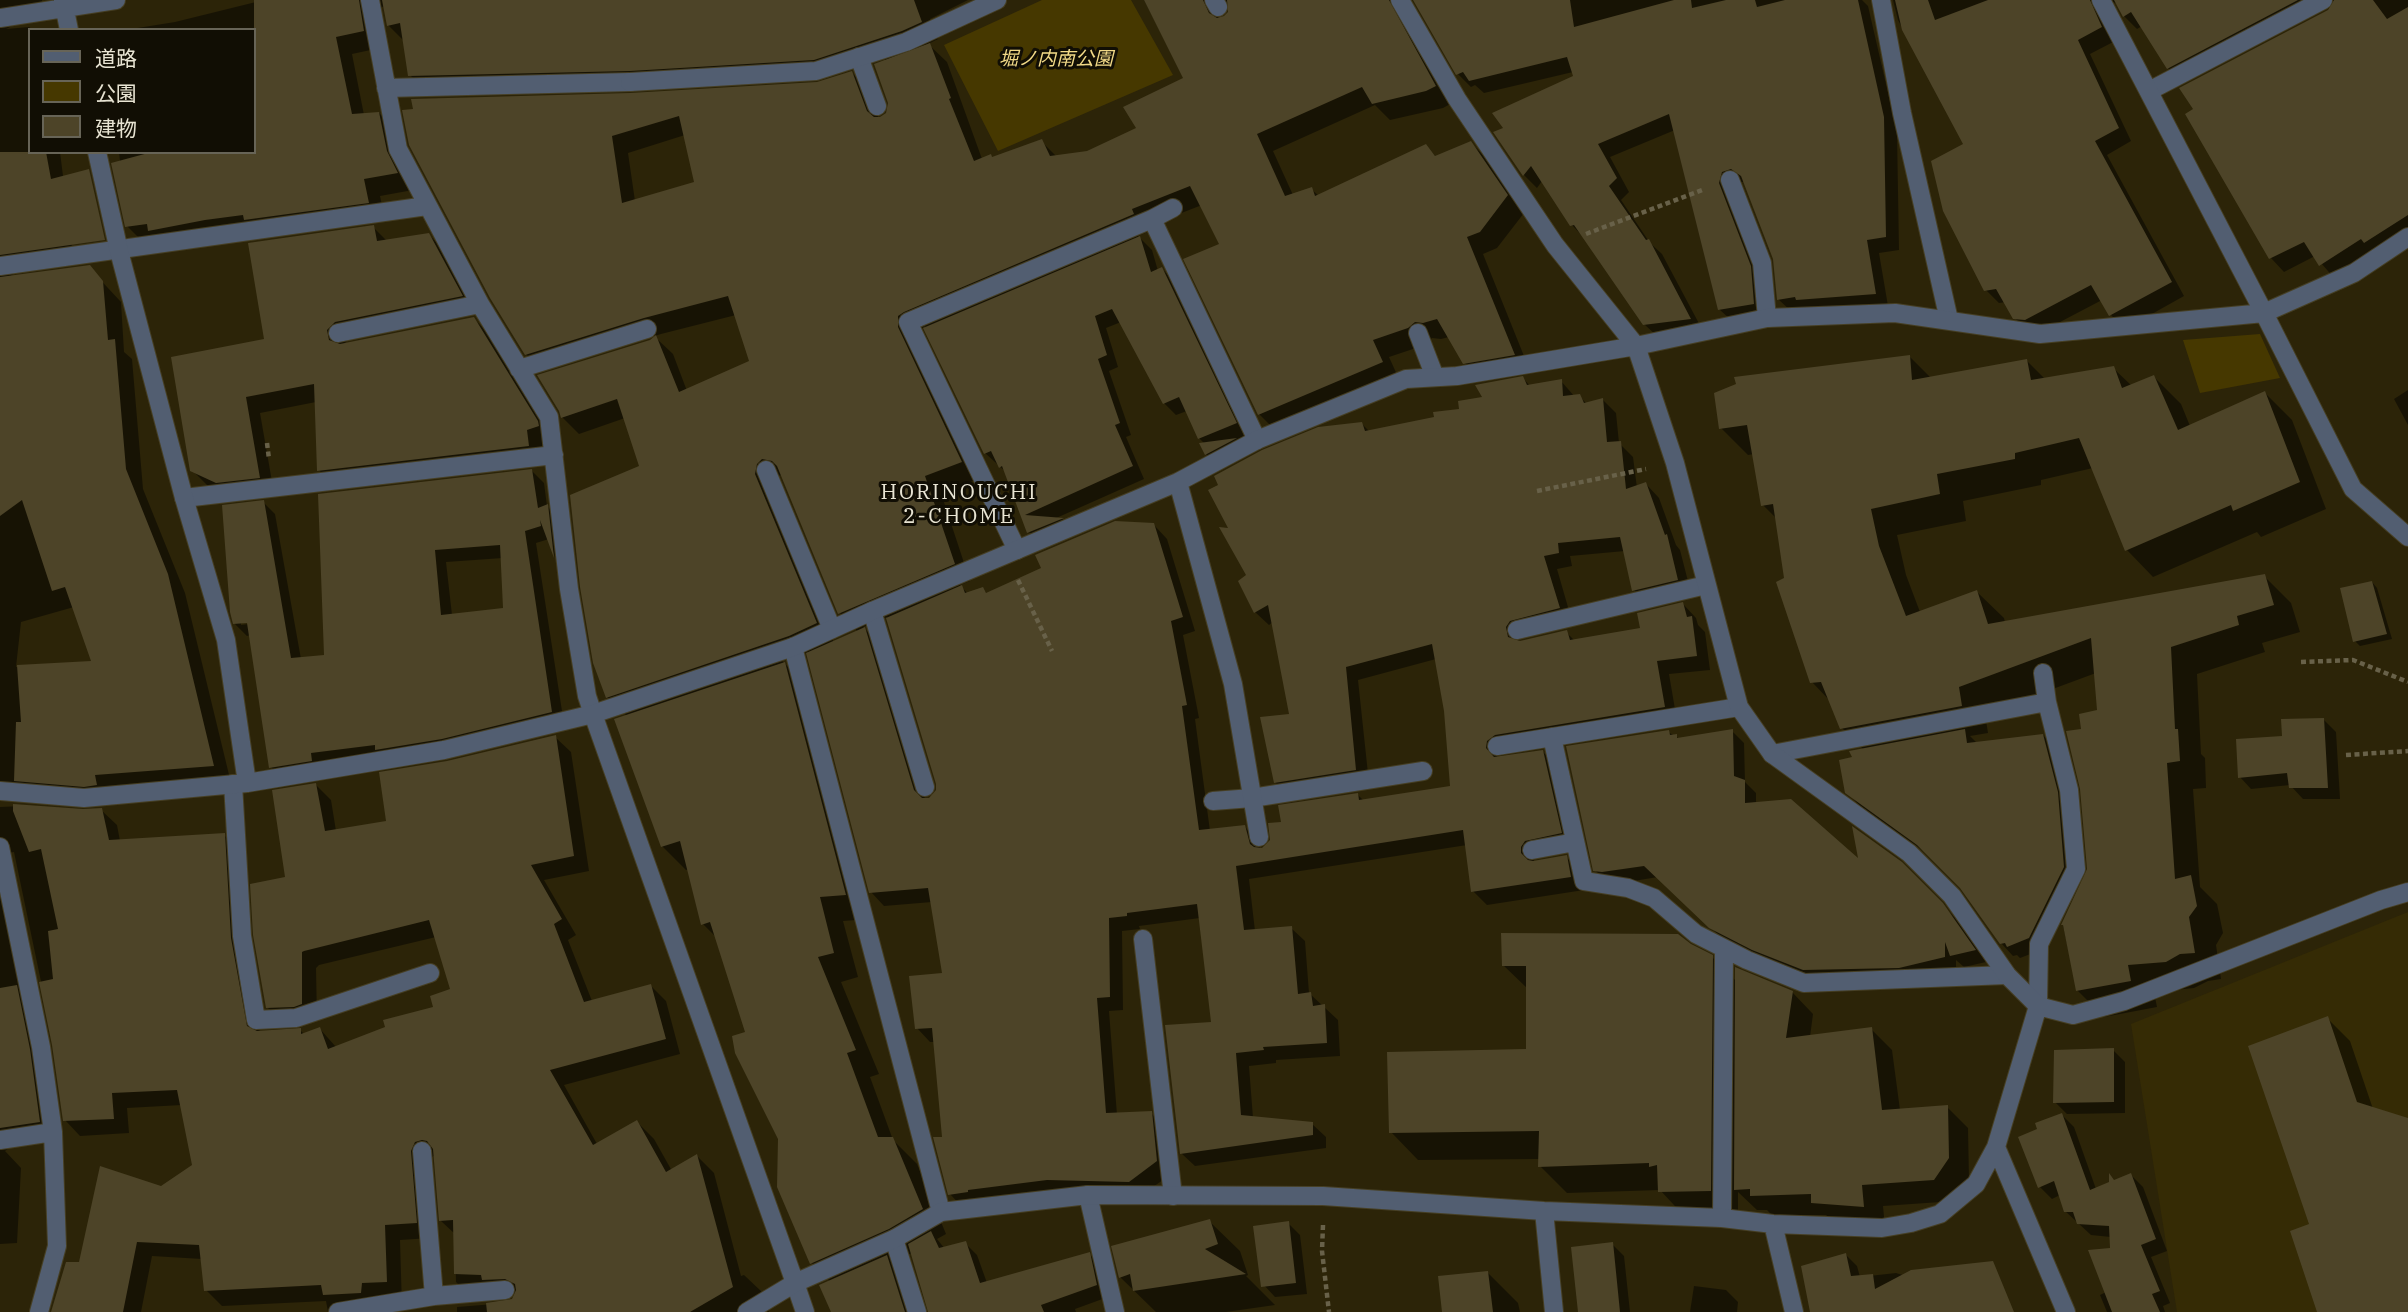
<!DOCTYPE html>
<html>
<head>
<meta charset="utf-8">
<style>
  body { margin:0 }
  #map { position:relative; width:2408px; height:1312px; overflow:hidden; background:#2c2408; font-family:"IBM Plex Serif","Noto Sans JP",serif }
  canvas { display:block }
  .legend { position:absolute; left:28px; top:28px; width:228px; height:126px; box-sizing:border-box; background:#110e04; border:2px solid #676457; margin:0; padding:9px 12px; list-style:none; font-size:21px; color:#e8e4d3 }
  .legend li { display:flex; align-items:center; gap:14px; height:35px }
  .legend b { width:35px; border:2px solid #676457 }
</style>
</head>
<body>
<div id="map">
<canvas width="2408" height="1312"></canvas>
<ul class="legend">
<li><b style="height:9px;background:#525e71"></b>道路</li>
<li><b style="height:19px;background:#463800"></b>公園</li>
<li><b style="height:19px;background:#4d4428"></b>建物</li>
</ul>
</div>
<script>
const ctx = document.querySelector('canvas').getContext('2d');
ctx.lineJoin = 'round';
function paint(path, color) { ctx.fillStyle = color; ctx.fill(path, 'evenodd'); }
const poly = rows => new Path2D(rows.map(r => 'M' + r).join(''));
function trace(path, color, width, dash) { ctx.strokeStyle = color; ctx.lineWidth = width; ctx.lineCap = dash ? 'butt' : 'round'; ctx.setLineDash(dash || []); ctx.stroke(path); }
function write(font, color, halo, rows, align = 'center') {
  ctx.font = font + ' "IBM Plex Serif","Noto Sans JP",serif'; ctx.lineWidth = 6; ctx.setLineDash([]); ctx.textBaseline = 'middle'; ctx.strokeStyle = halo; ctx.fillStyle = color; for (const [text, x, y, turn = 0] of rows) {
    ctx.save(); ctx.translate(x, y); ctx.rotate((+turn || 0) * Math.PI / 180); ctx.textAlign = isNaN(turn) ? turn : align; if (halo) ctx.strokeText(text, 0, 0); ctx.fillText(text, 0, 0); ctx.restore();
  }
}
paint(poly([
  [2408,912,2408,1312,2177,1312,2131,1024]
]), '#352b05');
paint(poly([
  [1042,0,1131,0,1173,75,998,151,944,45],
  [2260,334,2280,378,2200,393,2183,340]
]), '#463800');
paint(poly([
  [0,0,42,0,44,20,16,24,6,29,29,27,33,30,30,30,30,152,60,152,74,264,16,272,8,278,94,273,121,302,124,352,132,359,143,489,185,593,231,783,111,792,0,787],
  [74,607,93,663,16,667,21,622],
  [264,0,968,0,930,19,938,39,928,44,947,62,982,159,993,159,1041,141,1057,157,1088,153,1138,129,1185,79,1144,0,1395,0,1452,103,1443,108,1390,120,1375,105,1273,151,1293,195,1311,189,1319,196,1426,146,1436,157,1471,143,1488,160,1524,213,1497,248,1483,254,1530,371,1481,380,1464,362,1449,337,1441,339,1432,338,1425,345,1389,357,1399,379,1276,431,1259,414,1221,245,1202,205,1148,226,1150,231,1138,236,1152,250,1158,271,1162,269,1174,281,1247,436,1237,440,1247,450,1218,466,1206,454,1205,444,1199,438,1187,411,1176,415,1164,403,1121,322,1106,328,1118,367,1109,371,1131,435,1126,437,1144,479,1054,519,1063,519,1074,530,1041,544,1029,532,1006,472,985,453,925,326,915,333,978,479,941,493,970,581,960,585,968,594,982,589,987,594,1154,525,1167,539,1195,631,1183,635,1199,718,1195,719,1210,831,1245,827,1258,841,1261,851,1272,841,1283,823,1358,795,1364,801,1452,787,1446,711,1436,659,1358,680,1369,783,1289,796,1275,782,1291,716,1273,622,1269,625,1255,612,1249,575,1231,530,1361,423,1370,432,1436,418,1462,410,1523,378,1530,386,1561,381,1575,397,1579,396,1587,404,1603,400,1616,413,1619,443,1633,457,1637,488,1646,484,1659,498,1676,545,1680,550,1691,593,1647,604,1634,590,1625,551,1570,556,1572,566,1557,569,1572,621,1527,632,1515,644,1566,632,1575,641,1642,630,1683,604,1696,618,1698,625,1705,632,1710,670,1669,674,1677,721,1509,748,1495,758,1543,752,1556,765,1574,846,1539,854,1532,863,1566,857,1580,871,1584,890,1487,905,1473,891,1467,845,1249,879,1255,931,1291,928,1305,941,1309,993,1338,1020,1340,1056,1276,1060,1276,1063,1249,1066,1253,1118,1312,1124,1326,1137,1326,1148,1195,1166,1181,1153,1213,1024,1200,918,1139,926,1140,929,1122,931,1123,1010,1109,1011,1117,1115,1151,1113,1164,1126,1170,1175,1143,1194,963,1208,950,1194,935,1042,930,1042,917,1028,944,975,932,902,884,906,871,892,808,652,782,661,809,688,869,919,843,921,858,977,841,982,879,1074,870,1077,893,1140,917,1164,946,1234,937,1239,945,1249,965,1243,977,1255,987,1283,1089,1254,1101,1266,1108,1297,1075,1309,1076,1312,929,1312,912,1253,892,1262,899,1269,912,1312,833,1312,831,1282,812,1263,780,1139,718,939,703,924,689,869,686,870,662,846,627,716,607,697,641,467,625,418,579,434,562,417,656,338,673,354,687,391,751,362,736,315,661,334,543,371,526,354,491,298,630,95,817,84,852,73,869,90,879,120,888,114,890,103,885,59,832,76,647,87,427,92,410,75,405,42,388,25,384,6,379,9,380,48,352,54,364,115,379,113,396,130,413,190,380,196,385,219,144,243,127,226,119,152,254,152,254,30,125,30,175,22],
  [1230,6,1229,14,1217,20,1225,7],
  [685,135,696,184,635,201,628,153],
  [780,475,783,476,840,613,858,632,834,643,772,493,773,481],
  [887,617,938,783,938,791,930,799,925,799,878,642,863,627],
  [1415,0,1862,0,1868,6,1897,132,1899,250,1879,253,1888,306,1792,312,1778,299,1774,259,1745,181,1734,185,1763,280,1767,316,1733,322,1719,309,1675,130,1610,157,1629,192,1621,200,1650,243,1662,254,1703,331,1658,337,1644,324,1585,239,1572,225,1542,181,1537,188,1524,175,1495,133,1505,129,1575,77,1573,72,1484,93,1475,85,1471,87,1458,74],
  [1893,0,2337,0,2182,81,2168,68,2142,26,2137,29,2124,16,2117,3,2110,2,2115,41,2090,54,2131,141,2107,155,2184,296,2125,329,2111,315,2102,300,2039,333,2028,331,2015,318,2006,302,1999,303,1985,289,1965,145,1898,20],
  [2337,0,2408,0,2408,237,2334,278,2315,256,2284,272,2271,258,2329,11],
  [373,227,387,241,429,235,445,251,477,311,351,337,343,345,474,319,490,335,553,442,542,446,544,462,335,486,319,470,316,402,260,413,274,493,233,498,208,486,192,470,266,340],
  [1909,356,1931,378,2027,361,2045,379,2113,368,2132,386,2154,377,2181,404,2190,426,2265,393,2292,420,2326,509,2261,537,2257,532,2153,577,2127,550,2093,468,2041,480,2041,485,1963,501,1966,521,1897,535,1906,575,1920,612,1977,592,2004,618,2005,623,2264,576,2291,603,2300,632,2262,643,2265,652,2197,674,2201,754,2205,758,2206,788,2193,789,2200,887,2217,904,2223,933,2216,945,2221,979,2208,981,2194,988,2154,992,2157,1007,2104,1017,2077,990,2063,925,2089,869,2083,731,2099,712,2096,673,1985,714,1988,733,1970,736,1977,743,2043,735,2055,748,2076,880,2041,950,2020,958,2017,955,2013,956,2001,943,1963,888,1931,856,1859,805,1847,792,1854,759,1864,750,1842,728,1831,702,1812,682,1786,579,1778,520,1763,505,1754,454,1748,455,1721,428],
  [2408,390,2408,425,2394,399],
  [532,471,544,483,547,506,559,518,565,566,555,557,549,539,536,543,564,724,283,779,271,767,251,635,247,636,235,624,263,502,275,514,301,659,326,656,320,495],
  [503,558,505,609,452,615,446,562],
  [241,622,256,623,241,625],
  [2372,582,2377,588,2392,639,2360,646,2355,641],
  [2324,720,2336,732,2340,799,2303,799,2290,785,2251,789,2240,777,2283,738],
  [1732,731,1744,743,1745,782,1756,793,1756,804,1861,863,1900,863,1955,918,1986,962,1964,967,1956,960,1956,969,1816,982,1766,961,1723,939,1658,877,1615,884,1607,882,1595,870,1668,732,1680,739],
  [555,737,571,752,589,871,544,880,576,935,568,940,592,1001,651,986,666,1001,680,1054,564,1085,597,1144,637,1122,654,1139,672,1171,697,1156,714,1173,741,1276,744,1275,762,1292,769,1312,457,1312,457,1307,507,1303,521,1293,472,1297,456,1282,455,1234,441,1221,435,1155,427,1161,431,1238,400,1240,402,1307,373,1312,328,1312,326,1301,222,1306,206,1290,202,1259,152,1256,141,1312,80,1312,162,1187,194,1166,182,1105,127,1108,129,1133,80,1136,65,1120,54,1044,14,852,8,853,55,1137,14,1144,5,1151,21,1168,17,1243,0,1244,0,807,22,806,83,811,101,810,117,825,120,841,224,835,239,850,245,954,260,1033,300,1030,305,1035,320,1029,336,1047,435,1008,453,991,436,937,319,965,316,968,317,1019,283,1023,267,1007,287,878,316,785,331,800,336,831,388,822,447,763],
  [1690,945,1712,957,1737,982,1792,992,1813,1014,1810,1037,1871,1029,1892,1050,1900,1110,1947,1107,1968,1128,1969,1180,1955,1201,1883,1206,1885,1227,1835,1223,1826,1215,1773,1216,1767,1210,1757,1210,1738,1192,1738,1218,1687,1219,1660,1190,1567,1193,1540,1166,1540,1159,1418,1160,1391,1132,1528,1051,1528,989,1503,965],
  [2327,1018,2350,1041,2373,1109,2408,1120,2408,1312,2318,1312,2311,1225],
  [2113,1050,2125,1062,2125,1113,2067,1114,2055,1102],
  [2062,1115,2074,1127,2096,1189,2131,1175,2143,1187,2167,1251,2151,1257,2170,1303,2163,1306,2165,1312,2107,1312,2100,1295,2106,1292,2111,1237,2091,1235,2065,1211,2060,1195,2052,1199,2040,1187,2021,1138,2039,1130],
  [1209,1221,1240,1251,1248,1275,1246,1276,1275,1305,1226,1312,1156,1312,1120,1277],
  [1288,1223,1300,1235,1307,1294,1275,1297,1263,1284],
  [1612,1244,1624,1256,1630,1312,1579,1312],
  [1846,1255,1857,1266,1860,1277,1896,1273,1945,1288,1926,1312,1812,1312],
  [1488,1273,1518,1303,1520,1312,1443,1312],
  [1694,1286,1726,1290,1738,1302,1737,1312,1690,1312]
]), '#0007');
paint(poly([
  [254,0,359,0,364,31,336,37,352,114,379,112,387,151,398,173,364,179,369,203,244,220,243,215,205,220,148,231,147,224,125,227,111,163,152,152,254,152],
  [382,0,914,0,922,22,902,31,814,60,630,71,408,76,400,23,387,26],
  [1144,0,1203,0,1209,13,1217,18,1224,16,1228,12,1227,0,1389,0,1436,86,1426,91,1372,104,1362,87,1257,134,1285,196,1312,187,1315,196,1426,144,1435,156,1471,141,1508,195,1480,232,1467,237,1515,355,1463,364,1437,319,1423,323,1415,322,1408,328,1373,340,1383,362,1258,415,1183,259,1219,244,1190,186,1132,209,1134,214,904,312,898,316,898,327,962,462,925,476,955,564,838,614,777,466,772,461,762,459,757,464,755,474,817,623,789,636,606,698,593,663,580,587,570,495,639,466,617,399,561,418,559,411,537,375,650,340,656,335,679,392,749,361,728,296,644,318,525,355,490,298,409,145,402,110,413,109,411,99,630,93,817,82,852,71,867,111,874,117,880,117,886,113,888,103,874,64,930,43,951,98,949,99,974,161,991,154,992,157,1042,139,1050,156,1087,151,1136,128,1123,107,1183,78],
  [679,116,694,182,622,203,612,136],
  [1413,0,1570,0,1574,27,1674,0,1691,0,1692,8,1726,0,1755,0,1757,7,1785,0,1858,0,1884,117,1886,237,1867,240,1876,294,1796,300,1795,297,1777,300,1773,259,1741,176,1731,169,1722,172,1719,183,1751,266,1754,304,1718,310,1669,114,1598,144,1617,178,1609,186,1646,240,1649,239,1691,319,1643,325,1574,225,1570,226,1531,166,1523,176,1493,132,1503,128,1492,113,1573,76,1567,57,1469,81,1463,72,1456,75],
  [1895,0,1928,0,1935,20,1988,0,2090,0,2102,27,2078,40,2119,128,2095,141,2172,282,2109,316,2091,285,2025,320,2013,319,1996,289,1984,291,1943,211,1931,161,1963,144,1902,30],
  [2114,0,2298,0,2167,69,2131,12,2123,17],
  [2334,0,2373,0,2387,19,2408,7,2408,215,2364,243,2361,239,2319,266,2304,242,2269,259,2185,114,2193,109,2179,88,2328,10],
  [0,152,46,152,51,179,89,169,105,240,0,255],
  [374,225,377,241,429,233,463,296,335,322,327,330,329,340,340,344,474,317,538,421,539,426,527,430,529,446,317,471,314,384,246,397,260,478,216,483,190,471,171,357,264,339,248,243],
  [1140,236,1151,272,1162,267,1237,423,1198,439,1179,397,1163,404,1112,309,1095,316,1107,355,1098,359,1120,423,1115,425,1133,466,1025,515,1064,518,1027,533,1002,466,999,468,991,451,984,454,923,328],
  [90,265,103,281,108,340,115,339,126,469,168,574,214,766,95,775,97,785,84,787,14,781,16,722,21,722,17,665,91,661,65,587,52,591,22,500,0,516,0,277],
  [1910,355,1912,380,2027,359,2031,380,2114,366,2122,388,2154,375,2178,430,2265,391,2300,482,2233,511,2231,505,2125,551,2079,438,2015,453,2015,459,1937,474,1940,494,1871,509,1879,546,1906,616,1977,590,1988,624,2265,574,2274,605,2237,616,2239,625,2171,647,2175,729,2178,729,2180,761,2167,763,2175,879,2191,875,2197,906,2189,917,2195,953,2180,954,2166,962,2128,965,2131,981,2076,991,2063,925,2061,925,2087,869,2080,789,2066,731,2081,729,2079,714,2097,710,2091,638,1959,687,1962,706,1840,729,1821,682,1810,683,1776,582,1784,578,1773,504,1761,506,1747,425,1719,429,1714,393,1736,384,1734,377],
  [1523,376,1527,385,1562,379,1563,396,1580,394,1584,403,1603,398,1607,442,1621,441,1626,489,1646,482,1665,535,1667,534,1678,580,1632,591,1620,537,1558,543,1559,553,1544,556,1560,608,1510,621,1506,627,1508,637,1520,641,1567,630,1570,640,1640,628,1637,613,1683,602,1687,617,1692,616,1697,656,1657,661,1665,707,1495,735,1487,741,1486,748,1494,757,1543,750,1562,833,1525,841,1521,847,1521,853,1528,860,1533,861,1567,855,1571,877,1471,892,1463,830,1236,866,1244,930,1292,926,1298,994,1311,992,1313,1006,1325,1004,1327,1043,1263,1047,1264,1050,1236,1053,1241,1115,1313,1122,1313,1135,1180,1154,1165,1025,1211,1022,1197,904,1127,913,1127,916,1109,918,1110,997,1097,998,1106,1113,1152,1111,1157,1161,1129,1182,1047,1180,968,1190,968,1192,948,1195,933,1137,942,1137,932,1028,915,1029,909,976,942,973,928,888,869,893,806,653,865,627,914,790,922,798,929,798,936,790,936,784,886,618,962,585,965,593,983,587,986,593,1041,568,1035,555,1115,521,1154,523,1183,617,1171,621,1187,705,1182,706,1199,830,1245,825,1250,844,1254,847,1262,848,1270,840,1268,823,1281,822,1278,805,1358,793,1359,800,1450,786,1444,711,1432,644,1346,667,1356,770,1274,783,1260,717,1289,714,1268,605,1254,613,1238,581,1246,575,1219,527,1228,528,1208,490,1218,485,1214,476,1262,450,1318,427,1362,422,1365,431,1434,417,1433,412,1459,409,1458,401,1482,397,1475,385],
  [1237,438,1205,455,1199,443],
  [532,469,538,508,548,504,554,558,540,520,541,526,525,531,552,712,442,739,375,750,375,745,311,753,312,761,269,768,247,623,233,624,230,612,222,505,264,500,291,658,324,655,318,494],
  [500,545,503,608,441,615,435,550],
  [2372,581,2387,634,2353,642,2340,588],
  [785,662,846,895,820,897,834,953,818,957,856,1050,847,1053,878,1137,893,1137,923,1209,889,1229,810,1264,777,1187,778,1139,735,1053,732,1036,745,1032,710,922,701,925,680,841,661,847,614,719],
  [2324,718,2328,788,2289,788,2287,773,2238,778,2236,739,2282,736,2281,719],
  [1733,729,1734,776,1745,780,1745,803,1791,799,1858,858,1852,826,1902,862,1943,903,1976,950,1950,956,1945,942,1945,957,1899,968,1803,970,1752,950,1709,928,1644,866,1602,872,1593,871,1566,746,1669,730,1670,735,1677,734,1677,738],
  [1965,729,1967,743,2043,734,2058,792,2064,867,2029,938,2007,947,2005,943,2000,944,1960,888,1917,845,1845,793,1839,760,1852,757,1849,751],
  [556,735,574,856,531,865,562,919,554,924,584,1002,651,984,666,1039,550,1070,593,1145,637,1120,666,1172,697,1154,733,1287,690,1312,487,1312,486,1303,512,1299,516,1290,515,1284,505,1279,482,1280,481,1275,454,1274,453,1220,439,1221,433,1149,427,1141,422,1140,415,1142,411,1151,417,1223,385,1225,387,1282,362,1283,361,1293,323,1295,321,1285,204,1291,199,1245,137,1242,123,1312,51,1312,66,1262,79,1262,100,1166,161,1186,192,1165,177,1090,112,1093,114,1119,63,1121,52,1045,39,982,53,979,48,931,58,929,41,849,29,852,13,811,13,804,83,809,102,808,109,840,225,833,231,938,247,1026,257,1031,301,1028,301,1034,320,1027,328,1049,385,1027,383,1020,433,1007,430,996,450,989,429,920,304,951,302,952,302,1004,294,1007,266,1008,253,935,250,884,285,877,272,790,316,783,325,831,386,821,379,772,447,761],
  [1501,933,1678,934,1691,944,1713,955,1711,1191,1658,1192,1657,1165,1649,1167,1649,1163,1538,1167,1539,1131,1389,1133,1387,1052,1526,1049,1526,966,1502,966],
  [1735,967,1793,991,1786,1038,1872,1027,1882,1110,1948,1105,1949,1158,1934,1180,1862,1185,1864,1207,1811,1203,1811,1194,1750,1196,1750,1189,1734,1190],
  [17,985,30,1049,40,1122,0,1128,0,988],
  [2328,1016,2357,1102,2408,1118,2408,1312,2317,1312,2290,1231,2309,1224,2248,1046],
  [2114,1048,2114,1102,2053,1103,2054,1050],
  [2062,1113,2090,1190,2109,1182,2109,1173,2114,1180,2131,1173,2156,1239,2141,1245,2160,1291,2152,1294,2160,1312,2112,1312,2088,1250,2110,1248,2109,1226,2077,1224,2073,1212,2064,1212,2054,1181,2038,1188,2018,1137,2037,1129,2035,1123],
  [1210,1219,1218,1244,1205,1249,1246,1274,1133,1291,1130,1274,1119,1278,1111,1246],
  [1289,1221,1296,1283,1261,1287,1253,1226],
  [931,1231,939,1248,966,1241,980,1283,1090,1252,1097,1285,1041,1305,1044,1312,928,1312,908,1244],
  [1613,1242,1620,1312,1578,1312,1571,1247],
  [1846,1253,1851,1276,1873,1274,1875,1289,1911,1270,1993,1261,2014,1312,1810,1312,1801,1266],
  [887,1255,905,1312,831,1312,819,1285],
  [1488,1271,1493,1312,1442,1312,1438,1276]
]), '#4d4428');
const lane = poly([
  [370,0,398,149,480,304,549,417,569,589,587,696,593,714],
  [1214,0,1218,7],
  [1881,0,1902,113,1949,320],
  [859,57,877,106],
  [386,88,630,82],
  [2149,91,2323,0],
  [1730,180,1762,263,1767,318],
  [1152,219,1257,440],
  [0,266,427,206],
  [338,333,480,304],
  [1418,333,1435,377],
  [519,369,647,329],
  [766,470,832,629],
  [184,498,554,455],
  [1017,550,908,322,1152,219,1173,208],
  [872,611,925,787],
  [1517,630,1706,585],
  [793,647,941,1212],
  [1552,737,1584,881,1628,888,1654,898,1696,934,1747,960,1804,983,2007,975],
  [1497,746,1739,707],
  [1772,754,2047,702],
  [233,784,242,936,256,1020,296,1018,430,973],
  [1213,801,1252,798,1423,771],
  [0,847,41,1047,53,1132,57,1246,39,1312],
  [1532,850,1575,842],
  [1143,939,1173,1196],
  [2038,1006,2039,944,2076,869,2069,790,2047,702,2043,673],
  [0,1140,53,1132],
  [422,1151,434,1296],
  [1088,1195,1115,1312],
  [1722,1218,1724,949],
  [894,1239,917,1312],
  [795,1283,805,1312],
  [338,1312,434,1296,505,1290]
]);
const street = poly([
  [63,0,69,30],
  [1400,0,1457,99,1555,245,1636,346,1675,463,1739,707,1772,754,1909,853,1952,896,2007,975,2038,1006,2073,1015,2124,1001,2381,900,2408,892],
  [2101,0,2264,313,2353,489,2408,537],
  [0,18,116,0],
  [630,82,816,71,906,42,997,0],
  [97,152,119,251,184,498,226,640,247,783],
  [1178,482,1233,684,1259,837],
  [593,714,795,1283],
  [0,791,84,798,247,783,444,750,593,714,793,647,872,611,1178,482,1257,440,1406,379,1457,376,1636,346,1767,318,1895,313,2040,334,2264,313,2354,273,2408,237],
  [1996,1147,2066,1312],
  [1544,1211,1554,1312],
  [1773,1224,1794,1312],
  [747,1312,795,1283,894,1239,941,1212,1088,1195,1323,1196,1544,1211,1722,1218,1773,1224,1882,1228,1911,1223,1940,1214,1976,1184,1996,1147,2038,1006]
]);
trace(lane, '#463f24', 20);
trace(street, '#463f24', 20);
trace(poly([
  [1586,234,1702,190],
  [267,443,269,459],
  [1537,491,1646,469],
  [1018,580,1052,651],
  [2301,662,2353,660,2408,682],
  [2346,755,2408,751],
  [1323,1225,1322,1251,1329,1312]
]), '#686149', 4.5, [5, 3.5]);
trace(lane, '#525e71', 18);
trace(street, '#525e71', 18);
write('italic 19px', '#f1d987', '#110e04', [
  ["堀ノ内南公園",1056,60]
]);
ctx.letterSpacing = '2px';
write('21px', '#e8e4d3', '#110e04', [
  ["HORINOUCHI",959,493],
  ["2-CHOME",959,517]
]);
ctx.letterSpacing = '0px';
</script>
</body>
</html>
